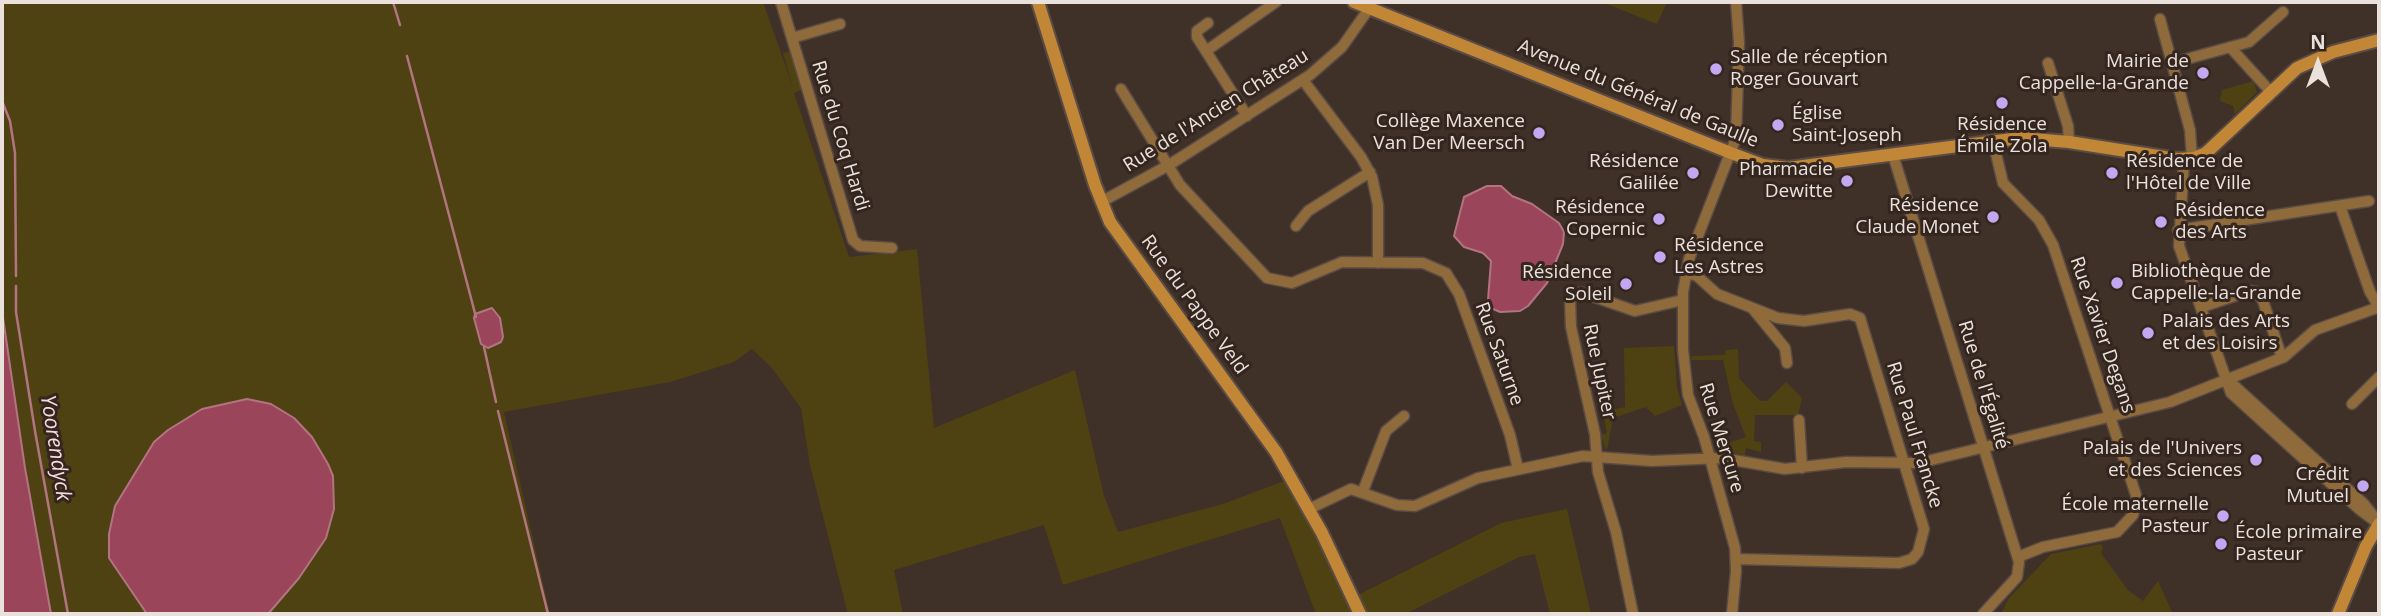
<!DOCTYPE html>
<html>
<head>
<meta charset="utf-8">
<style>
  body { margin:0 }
  #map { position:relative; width:2381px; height:616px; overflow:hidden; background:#3f3028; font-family:"Open Sans",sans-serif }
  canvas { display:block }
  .frame { position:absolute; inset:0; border:4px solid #eae1dc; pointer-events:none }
  .north { position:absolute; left:2283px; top:28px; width:70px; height:70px; -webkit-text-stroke:5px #34261e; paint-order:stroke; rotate:0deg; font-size:19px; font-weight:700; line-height:28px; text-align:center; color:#eae1dc }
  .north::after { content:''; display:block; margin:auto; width:24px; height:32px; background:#eae1dc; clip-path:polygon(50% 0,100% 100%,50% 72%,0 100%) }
</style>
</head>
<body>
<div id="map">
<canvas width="2381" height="616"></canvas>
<div class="frame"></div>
<div class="north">N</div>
</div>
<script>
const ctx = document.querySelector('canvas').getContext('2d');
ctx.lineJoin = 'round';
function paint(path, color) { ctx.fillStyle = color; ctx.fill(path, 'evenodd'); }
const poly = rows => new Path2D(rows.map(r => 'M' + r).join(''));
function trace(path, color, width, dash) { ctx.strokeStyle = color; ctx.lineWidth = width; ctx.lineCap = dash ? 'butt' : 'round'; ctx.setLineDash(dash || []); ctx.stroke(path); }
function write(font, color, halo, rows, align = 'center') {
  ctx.font = font + ' "Open Sans",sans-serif'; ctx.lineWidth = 6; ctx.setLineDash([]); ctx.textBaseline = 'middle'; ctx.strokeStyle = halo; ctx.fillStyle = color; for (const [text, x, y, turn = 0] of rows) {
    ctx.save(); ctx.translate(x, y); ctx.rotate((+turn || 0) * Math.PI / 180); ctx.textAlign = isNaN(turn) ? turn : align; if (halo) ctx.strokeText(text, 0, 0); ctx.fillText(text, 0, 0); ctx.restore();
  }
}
paint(poly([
  [2,2,763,2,793,87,783,53,792,51,804,89,794,93,849,257,917,249,934,428,1075,370,1104,496,1118,532,1223,504,1284,481,1329,558,1348,600,1501,523,1567,509,1591,614,1550,614,1535,554,1519,557,1405,614,1316,614,1280,518,1063,585,1044,525,894,570,903,614,848,614,810,465,801,408,772,368,752,349,734,362,670,382,504,412,550,614,2,614],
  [1602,2,1667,2,1657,24],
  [2253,81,2257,92,2235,114,2233,106,2220,101,2222,90],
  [1674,346,1677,388,1682,405,1655,416,1646,407,1613,418,1607,450,1605,448,1601,435,1607,433,1603,412,1625,407,1624,348],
  [1738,349,1739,378,1760,401,1767,401,1786,382,1802,398,1798,415,1755,415,1754,441,1761,442,1761,452,1746,448,1745,455,1721,450,1719,446,1746,437,1733,404,1723,360,1691,360,1692,356,1725,355,1726,350],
  [2101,544,2103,548,2101,553,2128,590,2143,601,2158,581,2173,614,2001,614,2009,598,2051,554]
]), '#4f4212');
const water = poly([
  [1487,186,1501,186,1512,196,1532,204,1559,223,1564,232,1563,244,1547,283,1528,306,1520,311,1500,312,1491,308,1488,300,1491,261,1483,253,1464,247,1454,236,1464,197,1487,186],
  [492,308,500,318,503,337,501,342,488,348,481,344,474,318,475,314,492,308],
  [2,311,25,468,51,614,2,614,2,311],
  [247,399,271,404,294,418,312,437,328,464,333,476,334,509,326,538,299,578,268,614,147,614,109,558,109,534,115,506,154,442,168,430,202,409,247,399]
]);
paint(water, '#9a4559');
trace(water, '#b27480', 2);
trace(poly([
  [393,2,400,25],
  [407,56,476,317],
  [2,101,10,121,15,153,16,276],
  [16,286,16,312,35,431,68,614],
  [484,347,496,402],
  [498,411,548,614]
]), '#b27480', 2.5);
const street = poly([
  [781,2,853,240,860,246,892,248],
  [2160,19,2190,130,2192,158],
  [1208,23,1197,31,1197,37,1247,116],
  [792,38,840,24],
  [2230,47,2270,91],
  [1206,51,1276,2],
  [2048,63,2068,126,2069,142],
  [2172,63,2249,42,2283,12],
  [1303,80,1361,157,1372,177,1378,205,1378,263],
  [1121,89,1180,185,1267,278,1292,283,1342,262,1423,263,1446,273,1459,294,1510,435,1518,469],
  [1993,141,2003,183,2039,220,2053,245,2137,498,2133,515,2117,532,2043,547,2018,557],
  [1893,155,2019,562,2017,577,1983,614],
  [2184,160,2179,246,2231,393,2359,509,2379,524],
  [1101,202,1169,165,1310,75,1342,47,1368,10],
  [2340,206,2370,292,2379,307],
  [1296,226,1308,211,1370,172],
  [2178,230,2369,201],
  [1685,272,1697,276,1717,294,1778,318,1804,321,1850,314,1860,318,1924,529,1918,552,1912,559,1899,563,1736,559],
  [2202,307,2249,291,2257,292,2263,301,2282,358],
  [1753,309,1785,348,1787,363],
  [2228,380,2364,504,2375,518],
  [2352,404,2379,377],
  [1799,420,1802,468],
  [1363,491,1386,431,1404,416],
  [1309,509,1351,489,1397,505,1415,506,1478,478,1583,456,1652,461,1722,458,1785,469,1846,462,1919,463,2170,402,2284,357,2315,330,2379,307],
  [1633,614,1616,532,1598,472,1595,434,1571,327,1570,300,1575,293,1583,293,1635,311,1683,300],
  [1732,614,1736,571,1735,548,1704,437,1688,395,1683,350,1683,292,1689,259,1736,138,1739,42,1736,2]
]);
const secondary = poly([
  [1038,2,1095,185,1110,222,1276,452,1322,533,1360,614],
  [1354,2,1731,153,1763,165,1788,168,2020,138,2069,142,2177,159,2194,158,2206,153,2297,68,2333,52,2379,40],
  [2338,614,2366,546,2379,524]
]);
trace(street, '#5a4c45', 13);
trace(secondary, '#5a4c45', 16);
trace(street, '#8f6a3b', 10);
trace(secondary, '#c28736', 12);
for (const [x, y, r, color] of [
  [1716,69,7,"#c4a7f1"],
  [2203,73,7,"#c4a7f1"],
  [2002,103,7,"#c4a7f1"],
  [1778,125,7,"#c4a7f1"],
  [1539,133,7,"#c4a7f1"],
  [1693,173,7,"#c4a7f1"],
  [2112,173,7,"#c4a7f1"],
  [1847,181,7,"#c4a7f1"],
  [1993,217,7,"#c4a7f1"],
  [1659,219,7,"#c4a7f1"],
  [2161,222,7,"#c4a7f1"],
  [1660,257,7,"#c4a7f1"],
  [2117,283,7,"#c4a7f1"],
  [1626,284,7,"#c4a7f1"],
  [2148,333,7,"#c4a7f1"],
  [2256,460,7,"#c4a7f1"],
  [2363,486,7,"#c4a7f1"],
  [2223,516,7,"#c4a7f1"],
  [2221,544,7,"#c4a7f1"]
]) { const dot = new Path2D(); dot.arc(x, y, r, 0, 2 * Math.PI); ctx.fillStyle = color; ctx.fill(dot); trace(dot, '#34261e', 2.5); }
write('19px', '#eae1dc', '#34261e', [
  ["Salle de réception",1730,58,"left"],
  ["Roger Gouvart",1730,80,"left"],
  ["Mairie de",2189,62],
  ["Cappelle-la-Grande",2189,84],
  ["Église",1792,114,"left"],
  ["Saint-Joseph",1792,136,"left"],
  ["Collège Maxence",1525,122],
  ["Van Der Meersch",1525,144],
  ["Résidence",2002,125,"center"],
  ["Émile Zola",2002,147,"center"],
  ["Résidence",1679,162],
  ["Galilée",1679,184],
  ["Résidence de",2126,162,"left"],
  ["l'Hôtel de Ville",2126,184,"left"],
  ["Pharmacie",1833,170],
  ["Dewitte",1833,192],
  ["Résidence",1979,206],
  ["Claude Monet",1979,228],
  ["Résidence",1645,208],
  ["Copernic",1645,230],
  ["Résidence",2175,211,"left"],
  ["des Arts",2175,233,"left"],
  ["Résidence",1674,246,"left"],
  ["Les Astres",1674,268,"left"],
  ["Bibliothèque de",2131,272,"left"],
  ["Cappelle-la-Grande",2131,294,"left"],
  ["Résidence",1612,273],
  ["Soleil",1612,295],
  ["Palais des Arts",2162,322,"left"],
  ["et des Loisirs",2162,344,"left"],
  ["Palais de l'Univers",2242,449],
  ["et des Sciences",2242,471],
  ["Crédit",2349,475],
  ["Mutuel",2349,497],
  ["École maternelle",2209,505],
  ["Pasteur",2209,527],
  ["École primaire",2235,533,"left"],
  ["Pasteur",2235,555,"left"]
], 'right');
write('19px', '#eae1dc', '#34261e', [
  ["Avenue du Général de Gaulle",1638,94,22],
  ["Rue de l'Ancien Château",1216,111,-32],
  ["Rue du Coq Hardi",840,136,73],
  ["Rue du Pappe Veld",1194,305,54],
  ["Rue Xavier Degans",2102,335,71],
  ["Rue Saturne",1499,354,70],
  ["Rue Jupiter",1599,372,78],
  ["Rue de l'Égalité",1983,385,73],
  ["Rue Paul Francke",1914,435,73],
  ["Rue Mercure",1721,438,73]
]);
write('italic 21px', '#f6dce0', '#34261e', [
  ["Yoorendyck",55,448,81]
]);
</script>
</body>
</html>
